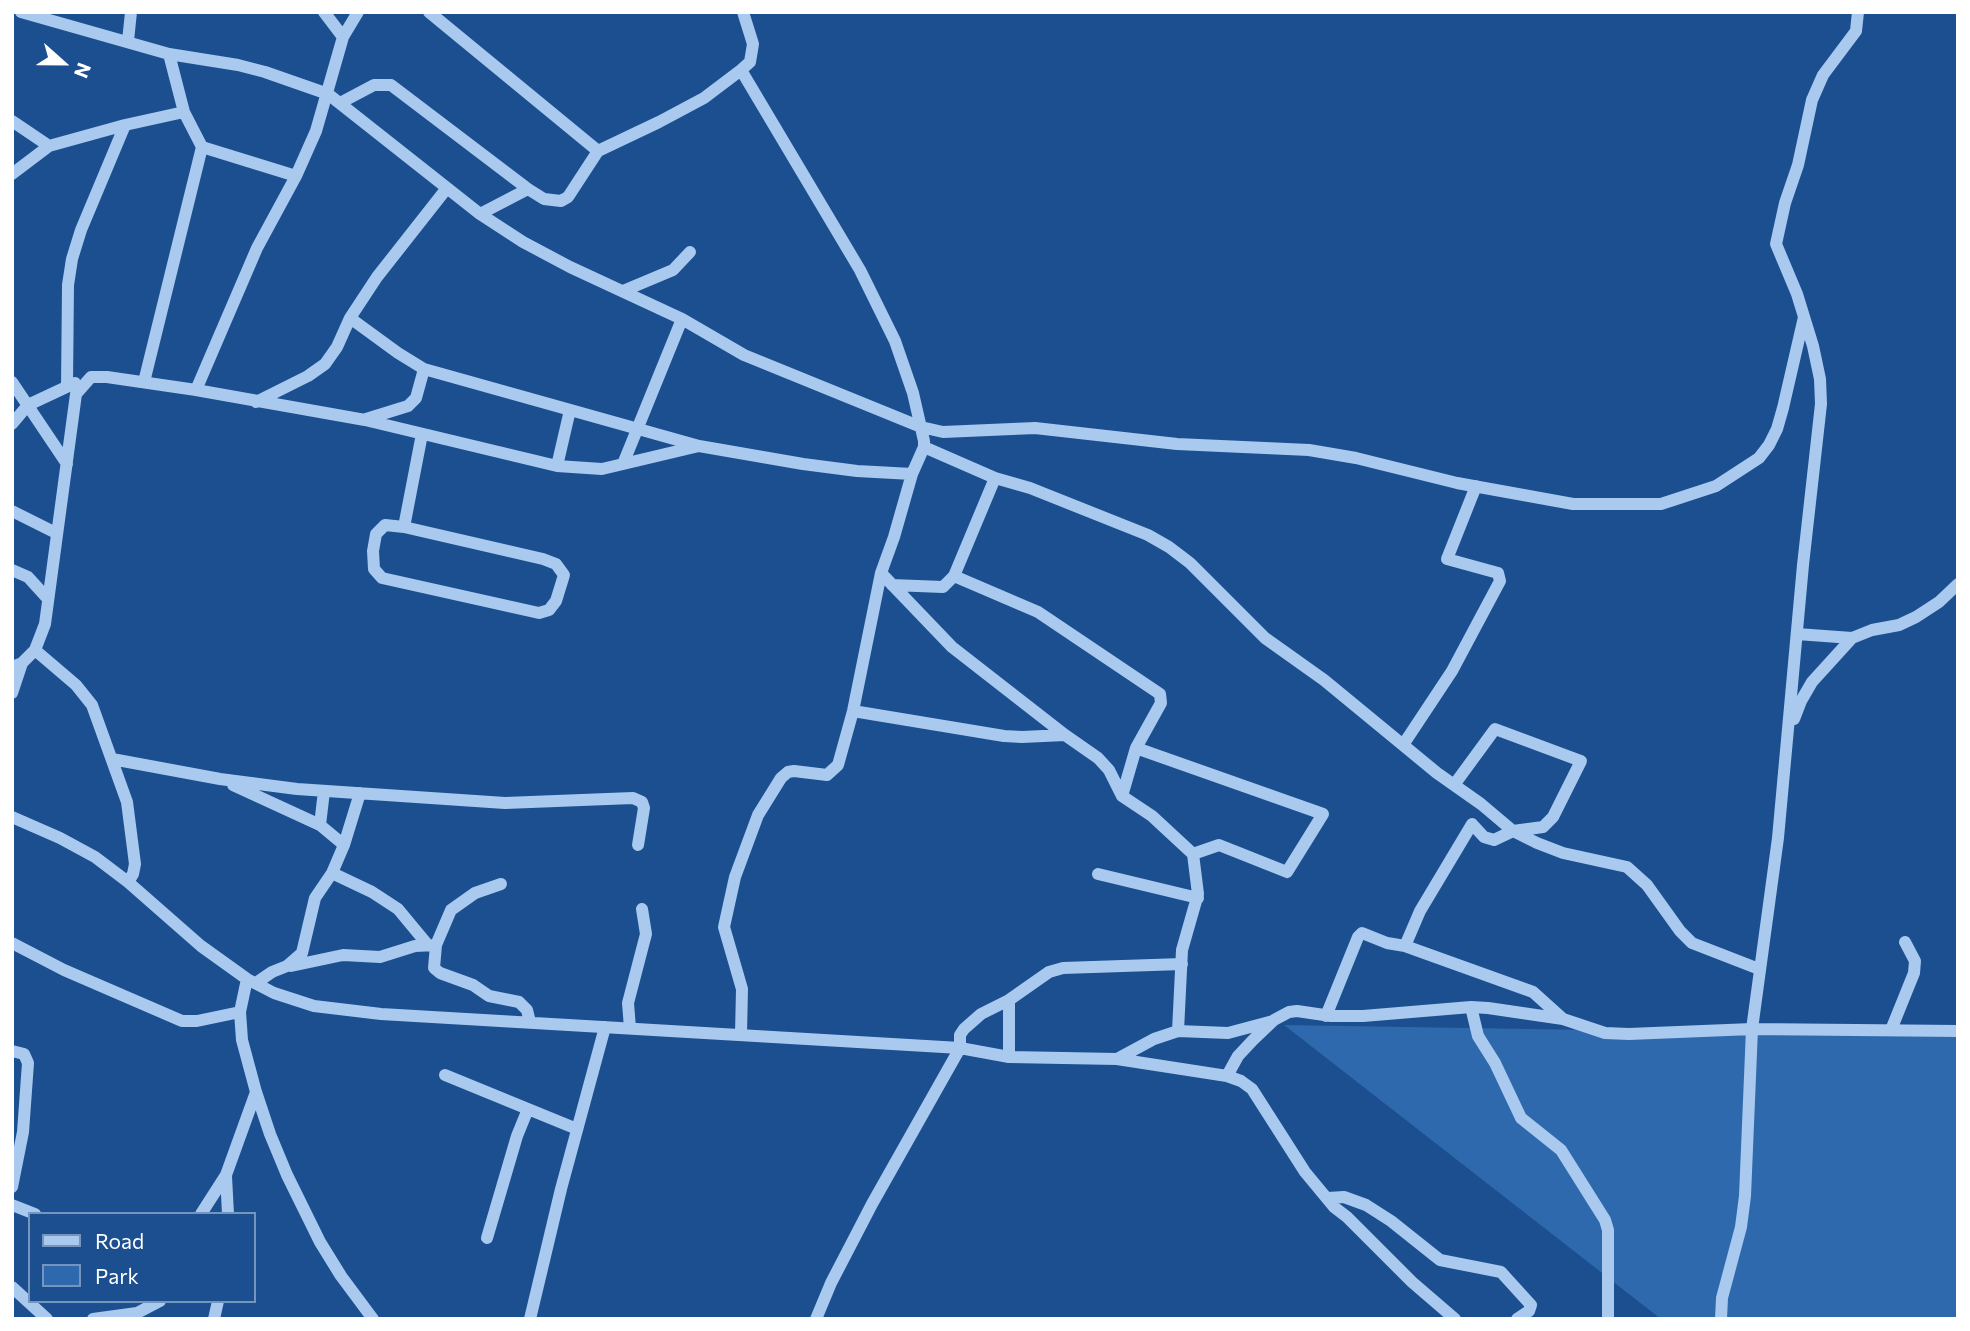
<!DOCTYPE html>
<html>
<head>
<meta charset="utf-8">
<style>
  body { margin:0 }
  #map { position:relative; width:1970px; height:1331px; overflow:hidden; background:#1b4f8f; font-family:Commissioner,sans-serif }
  canvas { display:block }
  .frame { position:absolute; inset:0; border:14px solid #fff; pointer-events:none }
  .legend { position:absolute; left:28px; top:1212px; width:228px; height:91px; box-sizing:border-box; background:#1b4f8f; border:2px solid #7695bc; margin:0; padding:9px 12px; list-style:none; font-size:21px; color:#fff }
  .legend li { display:flex; align-items:center; gap:14px; height:35px }
  .legend b { width:35px; border:2px solid #7695bc }
  .north { position:absolute; left:28px; top:28px; width:70px; height:70px; -webkit-text-stroke:5px #1b4f8f; paint-order:stroke; rotate:111deg; font-size:19px; font-weight:700; line-height:28px; text-align:center; color:#fff }
  .north::after { content:''; display:block; margin:auto; width:24px; height:32px; background:#fff; clip-path:polygon(50% 0,100% 100%,50% 72%,0 100%) }
</style>
</head>
<body>
<div id="map">
<canvas width="1970" height="1331"></canvas>
<div class="frame"></div>
<ul class="legend">
<li><b style="height:9px;background:#a9c9ee"></b>Road</li>
<li><b style="height:19px;background:#2e69ad"></b>Park</li>
</ul>
<div class="north">N</div>
</div>
<script>
const ctx = document.querySelector('canvas').getContext('2d');
ctx.lineJoin = 'round';
function paint(path, color) { ctx.fillStyle = color; ctx.fill(path, 'evenodd'); }
const poly = rows => new Path2D(rows.map(r => 'M' + r).join(''));
function trace(path, color, width, dash) { ctx.strokeStyle = color; ctx.lineWidth = width; ctx.lineCap = dash ? 'butt' : 'round'; ctx.setLineDash(dash || []); ctx.stroke(path); }
paint(poly([
  [1284,1025,1958,1036,1958,1319,1661,1319]
]), '#2e69ad');
trace(poly([
  [21,12,169,54,238,65,265,72,328,94,480,214,523,242,570,267,682,319,744,355,921,427,943,432,1035,428,1177,444,1309,450,1356,458,1457,483,1573,504,1661,504,1716,486,1759,458,1769,445,1777,429,1783,408,1804,317],
  [324,12,343,37],
  [429,12,598,151],
  [128,41,131,12],
  [169,54,184,112],
  [340,103,374,85,391,85,528,189,544,199,561,201,568,197,598,151,659,122,704,98,741,70],
  [12,121,49,146],
  [12,174,49,146,125,125,184,112,202,147,296,176],
  [480,214,528,189],
  [623,291,673,270,690,252],
  [350,318,398,353,424,369],
  [12,382,67,464],
  [144,382,202,147],
  [67,385,68,285,72,259,81,230,125,125],
  [196,390,365,420,557,466,602,469,699,446,803,464,857,471,912,474],
  [256,402,308,376,325,364,337,347,350,318,377,277,447,188],
  [366,419,408,406,416,398,424,369,699,446],
  [12,424,28,405,75,383],
  [924,447,995,478,1030,488,1148,535,1169,547,1190,563,1265,638,1324,680,1437,773,1481,804,1513,831,1537,843,1563,853,1627,867,1647,885,1680,931,1692,943,1759,969],
  [623,464,682,319],
  [557,466,570,410],
  [12,511,56,533],
  [404,527,385,525,376,534,373,551,374,569,382,578,539,613,549,610,556,601,564,575,556,564,543,559,404,527,422,434],
  [12,570,28,577,48,599],
  [881,573,952,647,1065,735,1098,758,1109,770,1122,796,1152,816,1193,854],
  [954,576,995,478],
  [892,585,943,587,954,576,1038,612,1160,694,1161,703,1136,748],
  [1797,634,1852,638,1872,630,1899,625,1916,617,1939,602,1958,584],
  [35,650,76,685,92,705,127,802,135,864,133,874,128,882],
  [12,667,22,663,35,650,45,624,76,394,91,377,107,377,196,390,257,248,296,176,316,131,343,37,358,12],
  [12,693,22,663],
  [853,711,1004,736,1022,737,1065,735],
  [1794,719,1801,701,1812,682,1852,638],
  [1403,745,1452,671,1500,581,1498,573,1447,559,1476,486],
  [112,759,220,779,297,789,505,803,633,798,642,802,644,808,638,845],
  [233,785,320,825,344,845],
  [1122,796,1136,748,1323,814,1287,872,1219,845,1193,854,1198,894,1182,950,1178,1031],
  [12,817,60,838,95,857,128,882,201,946,247,979,274,993,314,1006,381,1014,960,1048,1009,1057,1117,1059,1227,1076,1241,1081,1252,1089,1305,1172,1334,1207,1347,1217,1412,1282,1455,1319],
  [320,825,324,791],
  [332,873,372,892,398,909,427,944],
  [1098,874,1198,898],
  [501,884,475,893,451,910,436,945,434,968,440,973,473,985,489,996,519,1002,527,1010,530,1022],
  [12,943,64,970,182,1021,197,1021,240,1012],
  [1405,946,1533,992,1563,1019],
  [291,966,343,955,380,957,415,946,436,945],
  [247,979,240,1012,242,1040,256,1092,270,1134,287,1175,320,1242,341,1276,373,1319],
  [256,983,272,972,287,966,302,953,315,898,332,873,344,845,360,793],
  [1471,1007,1478,1036,1495,1063,1521,1118,1561,1150,1605,1220,1608,1230,1608,1319],
  [1326,1016,1358,937,1362,933,1387,943,1405,946,1420,911,1472,824,1484,837,1494,840,1513,831,1543,827,1553,817,1581,761,1495,729,1454,785],
  [630,1028,628,1003,646,934,642,909],
  [1891,1030,1914,973,1915,961,1905,942],
  [741,1034,742,989,724,927,735,877,758,815,781,778,788,772,794,771,827,775,838,765,853,711,881,573,894,537,912,474,924,447,924,441,913,393,895,341,860,270,741,70,750,62,753,44,743,12],
  [12,1051,24,1054,28,1063,23,1132,12,1187],
  [1009,1057,1009,1000,1049,972,1063,968,1182,964],
  [1117,1059,1154,1039,1178,1031,1228,1033,1273,1021],
  [445,1075,528,1109],
  [1227,1076,1238,1056,1253,1040,1274,1020,1289,1012,1297,1011,1331,1016,1363,1016,1471,1007,1488,1008,1563,1019,1605,1033,1629,1034,1752,1029,1958,1031],
  [226,1176,228,1214],
  [1328,1198,1344,1197,1366,1205,1391,1221,1440,1260,1501,1272,1531,1305,1529,1311,1517,1319],
  [12,1205,35,1214],
  [201,1214,226,1175,256,1092],
  [487,1238,517,1136,528,1109,577,1129],
  [12,1287,47,1319],
  [93,1319,137,1313,160,1301],
  [214,1319,218,1301],
  [530,1319,561,1189,605,1027],
  [816,1319,831,1283,872,1204,960,1048,960,1035,964,1029,981,1014,1009,1000],
  [1721,1319,1722,1298,1741,1227,1745,1196,1752,1029,1778,838,1803,565,1821,404,1820,379,1813,346,1797,294,1776,244,1785,203,1798,165,1812,100,1823,75,1856,31,1858,12]
]), '#a9c9ee', 12);
</script>
</body>
</html>
